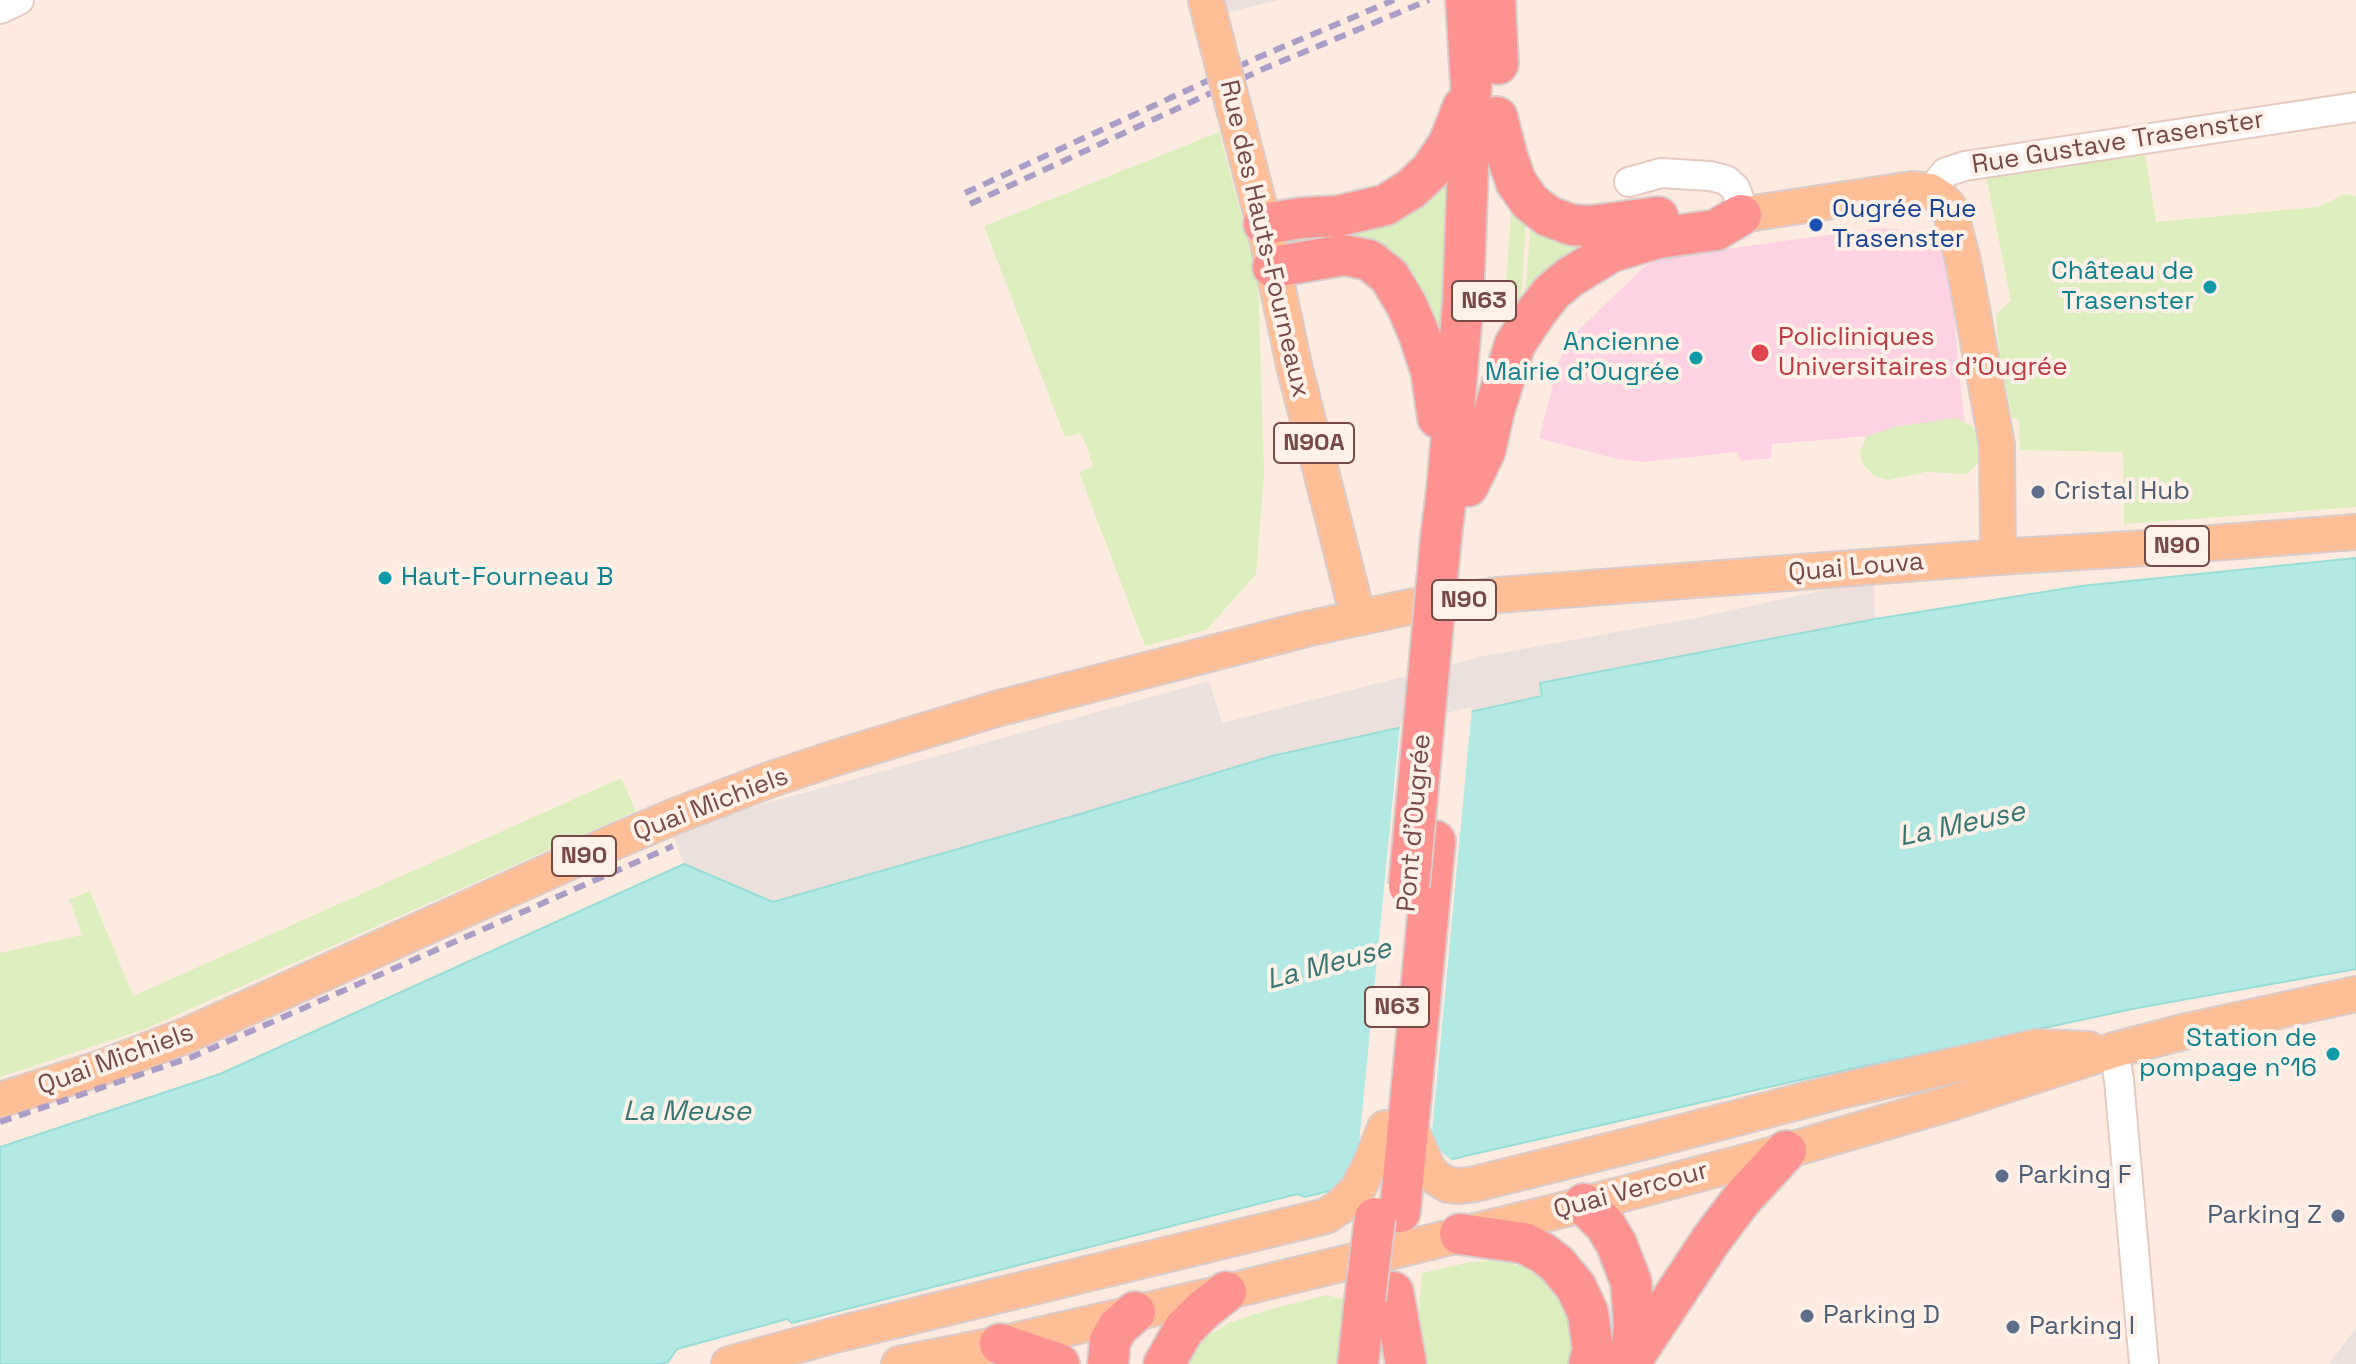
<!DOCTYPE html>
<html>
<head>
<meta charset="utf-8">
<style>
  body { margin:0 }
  canvas { display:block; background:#feebe0 }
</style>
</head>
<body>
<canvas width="2356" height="1364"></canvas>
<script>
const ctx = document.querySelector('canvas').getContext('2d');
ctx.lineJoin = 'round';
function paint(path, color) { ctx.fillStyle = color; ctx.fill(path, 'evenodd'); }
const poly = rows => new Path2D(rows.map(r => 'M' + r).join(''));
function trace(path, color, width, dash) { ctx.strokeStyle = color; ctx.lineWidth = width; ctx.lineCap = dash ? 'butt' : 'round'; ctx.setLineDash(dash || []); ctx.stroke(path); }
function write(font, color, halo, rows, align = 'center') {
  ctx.font = font + ' "Space Grotesk",sans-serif'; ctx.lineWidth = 8; ctx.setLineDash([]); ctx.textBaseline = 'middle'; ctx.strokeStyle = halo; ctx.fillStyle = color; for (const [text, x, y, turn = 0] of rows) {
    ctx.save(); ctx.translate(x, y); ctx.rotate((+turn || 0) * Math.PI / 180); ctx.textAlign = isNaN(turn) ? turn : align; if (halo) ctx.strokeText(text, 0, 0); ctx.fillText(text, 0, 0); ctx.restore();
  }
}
paint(poly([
  [1222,0,1279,0,1226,13],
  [1874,579,1875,619,1541,683,1543,695,1272,756,1080,814,773,902,684,864,672,834,716,817,1209,681,1222,723,1484,656,1705,616],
  [2356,1328,2356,1364,2329,1364]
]), '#ece0dc');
paint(poly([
  [1879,228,1942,233,1954,320,1965,428,1772,444,1771,458,1741,461,1736,452,1644,462,1616,459,1539,438,1558,365,1567,341,1644,267,1660,258]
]), '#fdd2e2');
paint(poly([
  [1219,132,1258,278,1264,475,1256,574,1206,630,1145,646,1079,472,1093,466,1086,445,1080,433,1065,437,984,226],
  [2145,154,2156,222,2318,207,2345,194,2356,196,2356,507,2124,524,2123,452,2020,450,2019,421,2012,417,1999,353,1996,314,2011,301,1986,176],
  [1449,170,1447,257,1439,350,1414,298,1297,245,1297,242,1349,229],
  [1512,202,1526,219,1521,303,1502,337],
  [1531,218,1602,233,1525,297],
  [1955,418,1972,426,1980,441,1978,463,1967,474,1926,472,1889,480,1874,476,1863,464,1860,453,1867,436,1894,427],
  [621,778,636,811,145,1029,0,1077,0,953,82,935,69,899,90,891,133,996],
  [1490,1261,1510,1263,1542,1272,1568,1304,1574,1347,1569,1364,1424,1364,1418,1324,1422,1273,1470,1262],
  [1327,1295,1345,1300,1340,1364,1183,1364,1191,1346,1231,1322,1267,1310]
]), '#dcedbe');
const water = poly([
  [2356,558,2356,969,2137,1008,1800,1080,1465,1156,1305,1197,1297,1194,792,1323,787,1319,677,1349,668,1362,659,1364,0,1364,0,1147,220,1074,684,864,773,902,1080,814,1272,756,1542,696,1540,683,1875,619,2081,586,2356,558]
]);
paint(water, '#b3e9e4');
trace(water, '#98dcd6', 2);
paint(poly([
  [1472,707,1432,1132,1440,1150,1446,1156,1457,1163,1332,1194,1341,1186,1358,1154,1400,724]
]), '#feebe0');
const minor = poly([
  [0,9,19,0],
  [1629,182,1661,173,1710,176,1726,180,1735,188,1739,198,1741,215],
  [1930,191,1946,172,1965,166,2356,107],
  [2114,1050,2119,1080,2144,1364]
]);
const major = poly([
  [1206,0,1213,28],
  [1243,143,1264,224,1294,365,1358,617],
  [1741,215,1912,189,1930,191,1941,198,1949,207,1963,260,1997,445,1998,557],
  [0,1100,98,1069,185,1036,614,842,675,816,769,780,838,757,996,709,1306,629,1409,607,1498,595,1998,557,2146,548,2356,532],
  [1408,1123,1428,1169,1435,1177,1448,1185,1460,1186,1475,1184,1656,1139,1836,1092,2036,1047,2089,1049],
  [729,1364,839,1334,1326,1216,1341,1206,1357,1190,1371,1163,1385,1128],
  [899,1364,1000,1344,1226,1292,1566,1209,1786,1151,1951,1103,2114,1050,2187,1031,2356,994]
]);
const highway = poly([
  [1495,0,1498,64],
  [1497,117,1507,156,1516,182,1530,202,1548,216,1572,225,1590,226,1658,217],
  [1264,224,1301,218,1338,216,1385,205,1411,189,1431,170,1449,143,1463,107],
  [1273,267,1344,255,1369,260,1389,276,1406,304,1419,334,1431,371,1438,418],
  [1468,486,1485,451,1494,411,1515,344,1537,311,1552,292,1570,277,1611,252,1658,238,1716,230,1741,215],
  [1441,537,1447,489,1463,302,1471,85,1466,0],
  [1584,1204,1605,1225,1616,1243,1631,1282,1634,1326,1630,1363],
  [1400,1212,1435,841],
  [1460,1234,1524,1243,1543,1253,1557,1264,1576,1287,1588,1313,1593,1350,1589,1364],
  [1393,1292,1406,1364],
  [1000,1344,1059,1364],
  [1108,1364,1110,1341,1118,1327,1135,1312],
  [1164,1364,1184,1329,1203,1310,1226,1292],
  [1358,1364,1365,1299],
  [1629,1364,1711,1240,1741,1200,1786,1151]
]);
trace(minor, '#e8c9c0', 32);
trace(major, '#d9cccb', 38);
trace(highway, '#d9cccb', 44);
trace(minor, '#fff', 28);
trace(major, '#ffbe96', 34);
trace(highway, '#fe9291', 40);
trace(poly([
  [965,193,1259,57,1394,0],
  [970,204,1263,69,1429,0],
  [0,1122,192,1057,673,846]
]), '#aa9ec8', 6, [12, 8]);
const majorBridge = poly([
  [1213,28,1243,143]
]);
const highwayBridge = poly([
  [1409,886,1441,537],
  [1365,1299,1375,1218]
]);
trace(majorBridge, '#d9cccb', 38, []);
trace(highwayBridge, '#d9cccb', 44, []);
trace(majorBridge, '#ffbe96', 34);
trace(highwayBridge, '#fe9291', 40);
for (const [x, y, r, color] of [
  [1816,225,8,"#1a4fb4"],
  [2210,287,8,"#0f9aa8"],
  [1760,353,10,"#e0444e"],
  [1696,358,8,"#0f9aa8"],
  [2038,492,8,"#5c6f8a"],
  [385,578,8,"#0f9aa8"],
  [2333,1054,8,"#0f9aa8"],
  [2002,1176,8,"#5c6f8a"],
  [2338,1216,8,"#5c6f8a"],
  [1807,1316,8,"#5c6f8a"],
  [2013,1327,8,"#5c6f8a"]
]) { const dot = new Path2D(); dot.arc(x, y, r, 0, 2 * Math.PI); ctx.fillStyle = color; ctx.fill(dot); trace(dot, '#fff0e8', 3); }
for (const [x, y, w] of [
  [1484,301,64],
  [1314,443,80],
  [2177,546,64],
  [1464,600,64],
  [584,856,64],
  [1397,1007,64]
]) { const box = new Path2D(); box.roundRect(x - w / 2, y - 20, w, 40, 6); ctx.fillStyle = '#fff0e8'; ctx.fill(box); trace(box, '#774a45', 2); }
write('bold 24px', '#774a45', null, [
  ["N63",1484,301],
  ["N90A",1314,443],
  ["N90",2177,546],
  ["N90",1464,600],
  ["N90",584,856],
  ["N63",1397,1007]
]);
write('26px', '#774a45', '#fff0e8', [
  ["Rue Gustave Trasenster",2118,143,-9],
  ["Rue des Hauts-Fourneaux",1264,239,77],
  ["Quai Louva",1856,568,-5],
  ["Quai Michiels",711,805,-21],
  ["Pont d'Ougrée",1415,823,-85],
  ["Quai Michiels",116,1060,-20],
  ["Quai Vercour",1631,1191,-15]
]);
write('26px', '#164399', '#fff0e8', [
  ["Ougrée Rue",1832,210],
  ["Trasenster",1832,240]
], 'left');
write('26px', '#0d838f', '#fff0e8', [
  ["Château de",2194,272],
  ["Trasenster",2194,302],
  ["Ancienne",1680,343],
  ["Mairie d'Ougrée",1680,373],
  ["Haut-Fourneau B",401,578,"left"],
  ["Station de",2317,1039],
  ["pompage n°16",2317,1069]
], 'right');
write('26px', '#be3a42', '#fff0e8', [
  ["Policliniques",1778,338],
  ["Universitaires d'Ougrée",1778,368]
], 'left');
write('26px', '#4e5e75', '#fff0e8', [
  ["Cristal Hub",2054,492],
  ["Parking F",2018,1176],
  ["Parking Z",2322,1216,"right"],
  ["Parking D",1823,1316],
  ["Parking I",2029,1327]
], 'left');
write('italic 28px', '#357772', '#fff0e8', [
  ["La Meuse",1962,825,-12],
  ["La Meuse",1329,965,-15],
  ["La Meuse",687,1112]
]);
</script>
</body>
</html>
